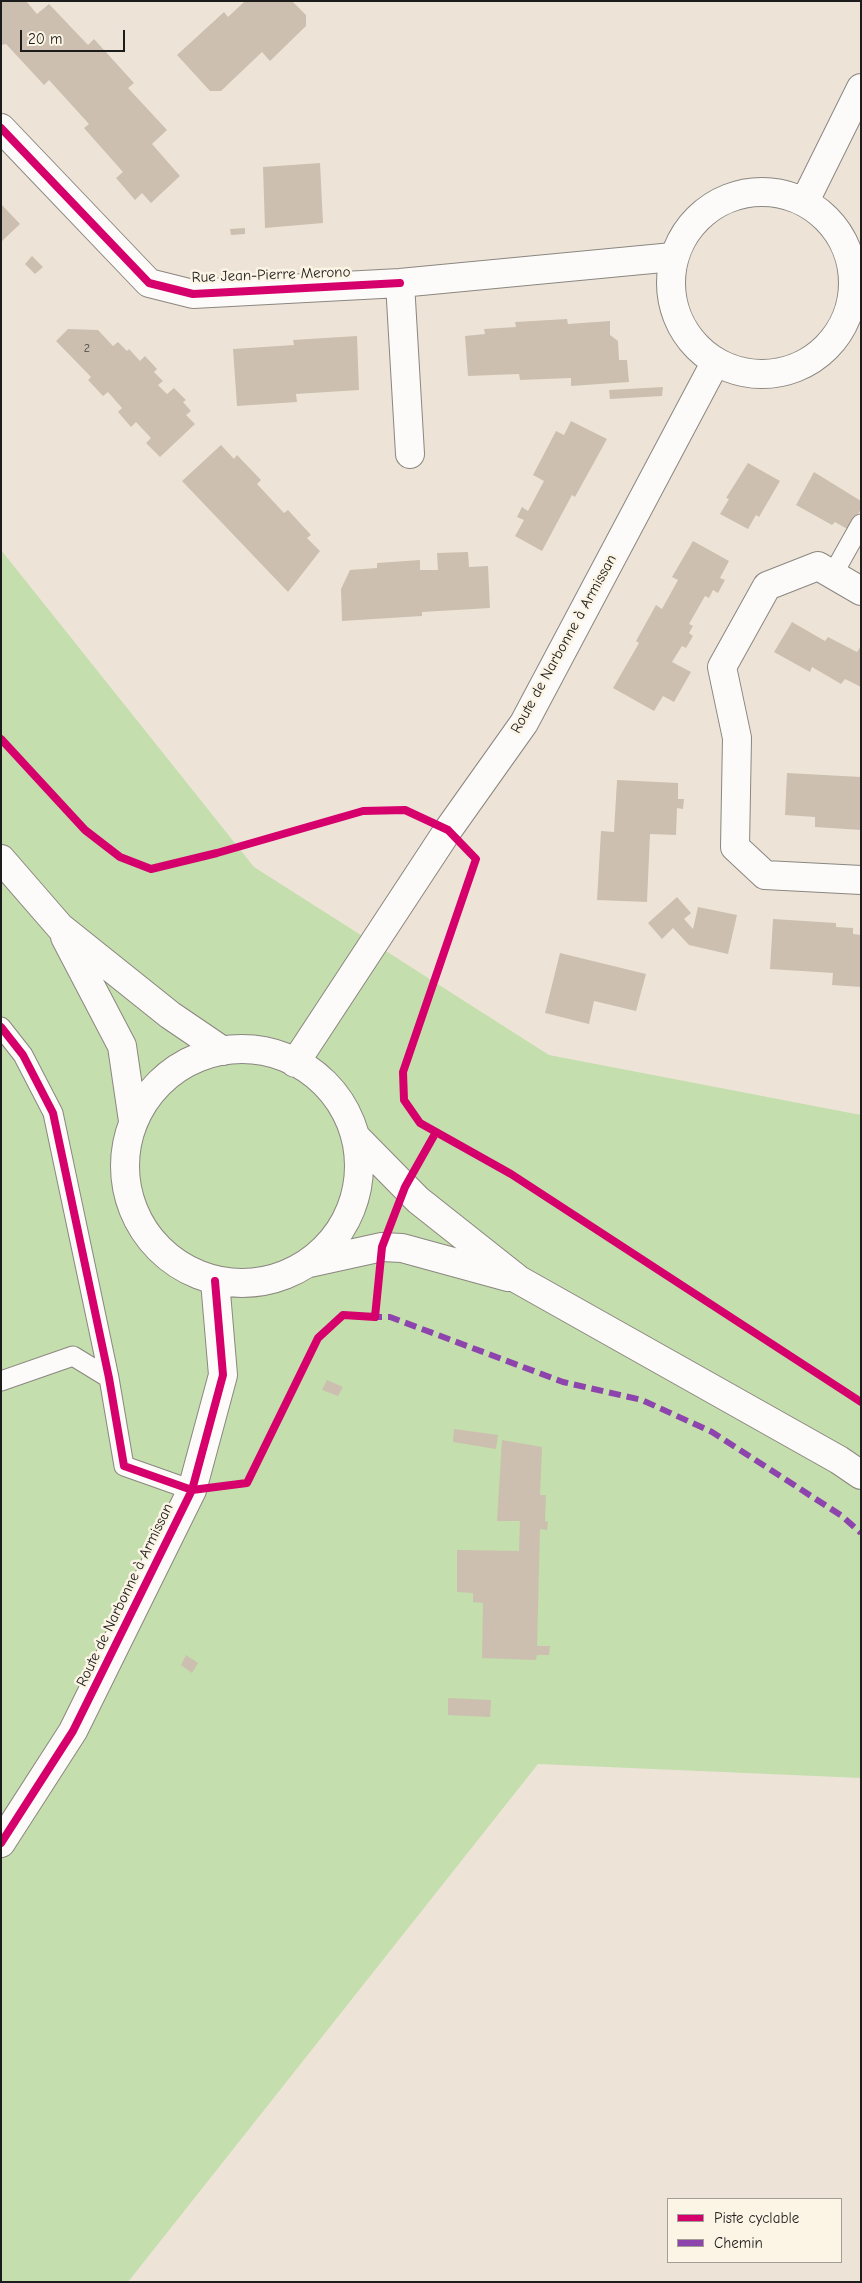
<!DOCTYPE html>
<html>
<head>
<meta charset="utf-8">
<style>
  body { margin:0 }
  #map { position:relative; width:862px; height:2283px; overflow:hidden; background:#ede4d7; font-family:"Comic Neue",sans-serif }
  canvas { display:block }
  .frame { position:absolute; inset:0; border:2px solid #1c1c1c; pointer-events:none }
  .legend { position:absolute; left:667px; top:2198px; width:175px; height:65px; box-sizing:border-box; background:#fcf5e5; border:1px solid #a29e95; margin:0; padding:6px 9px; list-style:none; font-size:15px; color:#1c1c1c }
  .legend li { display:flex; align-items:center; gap:10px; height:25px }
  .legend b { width:25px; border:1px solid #a29e95 }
  .scale { position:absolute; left:20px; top:30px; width:105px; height:22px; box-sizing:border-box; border:2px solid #1c1c1c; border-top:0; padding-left:6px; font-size:15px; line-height:18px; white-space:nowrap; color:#1c1c1c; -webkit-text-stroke:4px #fcf5e5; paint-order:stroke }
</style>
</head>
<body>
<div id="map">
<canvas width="862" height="2283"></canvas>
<div class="frame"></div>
<ul class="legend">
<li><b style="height:6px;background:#d6006c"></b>Piste cyclable</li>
<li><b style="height:6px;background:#8e44ad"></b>Chemin</li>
</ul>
<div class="scale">20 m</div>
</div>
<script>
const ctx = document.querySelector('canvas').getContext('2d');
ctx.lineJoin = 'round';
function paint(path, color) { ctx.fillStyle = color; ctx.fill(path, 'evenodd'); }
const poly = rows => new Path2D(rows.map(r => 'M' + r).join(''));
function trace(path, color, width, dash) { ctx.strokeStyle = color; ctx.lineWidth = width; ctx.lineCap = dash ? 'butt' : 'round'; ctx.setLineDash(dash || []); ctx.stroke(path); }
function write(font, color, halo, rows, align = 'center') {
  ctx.font = font + ' "Comic Neue",sans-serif'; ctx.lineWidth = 5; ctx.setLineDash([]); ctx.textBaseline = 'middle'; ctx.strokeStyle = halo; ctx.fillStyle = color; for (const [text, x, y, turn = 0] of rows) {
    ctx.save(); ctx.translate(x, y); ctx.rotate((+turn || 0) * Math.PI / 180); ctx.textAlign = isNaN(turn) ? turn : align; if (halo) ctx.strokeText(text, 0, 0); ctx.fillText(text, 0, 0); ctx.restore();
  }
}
paint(poly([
  [1,550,254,867,549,1055,861,1115,861,1778,538,1764,128,2282,1,2282]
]), '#c4dead');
paint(poly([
  [2,1,26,1,37,14,49,4,88,45,94,39,134,83,128,88,167,130,152,144,180,176,151,203,142,193,135,200,116,178,123,172,84,128,89,124,49,80,44,85,6,44,1,45],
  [245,1,292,1,306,15,306,26,270,61,262,52,221,91,210,91,177,55,224,12,228,17],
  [320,163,323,223,265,228,263,167],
  [1,204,20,224,1,242],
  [245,228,245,234,231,235,230,229],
  [32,256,43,267,35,274,25,264],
  [567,319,568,324,610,321,610,335,618,341,619,360,627,360,629,382,571,386,571,378,520,380,519,374,468,376,465,336,485,334,484,329,516,327,515,322],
  [68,329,98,330,113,346,118,342,127,351,129,349,140,361,145,356,157,369,154,372,163,381,158,385,167,394,174,388,186,400,183,402,191,411,186,415,195,424,160,457,146,443,151,438,136,422,131,427,118,412,122,408,108,392,103,396,88,380,91,377,56,341],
  [357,336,359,390,296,394,297,402,237,406,233,349,294,345,293,340],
  [663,387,662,396,610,399,609,390],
  [571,421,607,439,575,497,572,495,542,551,515,536,524,520,517,517,522,507,528,511,544,481,533,475,556,431,564,435],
  [221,445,234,459,237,455,261,480,257,484,284,513,288,510,311,535,307,538,320,551,288,592,182,481],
  [748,463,780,481,759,517,756,515,748,529,720,514,729,499,726,498],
  [814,472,861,501,861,509,849,530,835,522,832,525,796,505],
  [693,541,729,561,720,578,725,580,718,593,713,590,709,598,705,596,689,624,693,626,689,633,693,636,686,648,682,646,672,662,691,672,674,702,663,696,654,711,613,688,639,643,636,641,656,605,662,609,678,580,672,577],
  [468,552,469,567,488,566,490,608,422,612,422,616,342,621,341,589,350,570,377,568,377,563,420,560,420,570,438,570,437,553],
  [792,622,825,641,828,637,857,652,861,646,861,687,845,679,841,684,812,667,810,672,774,652],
  [787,773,861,777,861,830,815,827,815,817,785,815],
  [617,780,678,783,678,799,684,799,683,809,677,808,676,835,650,834,647,902,597,900,601,831,614,832],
  [677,897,691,913,684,919,693,929,698,907,737,915,728,954,689,945,673,928,662,939,648,923],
  [773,919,836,923,836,927,853,928,853,934,861,935,861,987,832,985,833,973,770,969],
  [560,953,646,974,636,1011,594,1001,589,1024,545,1013],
  [327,1380,343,1387,338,1396,322,1390],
  [454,1429,498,1435,496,1449,453,1442],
  [502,1440,542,1447,540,1495,546,1495,545,1521,548,1522,547,1530,540,1529,537,1646,550,1646,549,1655,537,1655,536,1660,482,1658,483,1603,473,1602,473,1593,457,1592,457,1550,519,1551,520,1521,497,1521],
  [186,1655,198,1663,192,1673,181,1665],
  [448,1698,491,1700,490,1717,448,1715]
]), '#ccbfaf');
const lane = poly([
  [833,574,861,524],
  [1,1027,23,1055,53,1113,109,1378,124,1466,192,1490],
  [1,1381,73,1356,109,1378]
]);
const street = poly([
  [1,128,149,283,193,294,400,283,673,257],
  [400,283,410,454],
  [861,591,818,566,767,586,722,667,737,738,735,847,765,875,861,880]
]);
const secondary = poly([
  '671 283a91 91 0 1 1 182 0a91 91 0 1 1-182 0Z',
  [805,201,861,88],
  [1,859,60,927,170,1015,223,1051],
  [65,937,122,1046,133,1121],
  '125 1166a117 117 0 1 1 234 0a117 117 0 1 1-234 0Z',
  [295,1063,448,830,524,723,715,363],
  [355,1136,418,1200,519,1280,839,1460,861,1475],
  [309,1263,382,1247,402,1248,508,1277],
  [1,1843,73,1731,192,1490,223,1375,215,1281]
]);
trace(lane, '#8b8680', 21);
trace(street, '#8b8680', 30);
trace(secondary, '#8b8680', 30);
trace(poly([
  [422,1158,436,1132],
  [375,1317,379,1280]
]), '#b9b8b6', 3, [1, 4]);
trace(lane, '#fcfbf9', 19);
trace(street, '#fcfbf9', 28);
trace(secondary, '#fcfbf9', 28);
trace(poly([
  [370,1317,390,1317,563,1382,642,1400,712,1432,842,1516,861,1533]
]), '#8e44ad', 6, [12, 6]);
trace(poly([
  [1,128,149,283,193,294,400,283],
  [1,739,85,830,120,857,151,869,217,853,363,811,405,810,448,830,476,859,403,1072,404,1100,420,1123,511,1174,861,1402],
  [1,1027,23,1055,53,1113,109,1378,124,1466,192,1490,247,1483,318,1338,343,1315,375,1317,382,1247,405,1187,436,1132],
  [1,1843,73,1731,192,1490,223,1375,215,1281]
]), '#d6006c', 8);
write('12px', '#484541', null, [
  ["2",87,349]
]);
write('15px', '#1c1c1c', '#fcf5e5', [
  ["Rue Jean-Pierre Merono",271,275,-2],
  ["Route de Narbonne à Armissan",564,644,-61],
  ["Route de Narbonne à Armissan",125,1595,-64]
]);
</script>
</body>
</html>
